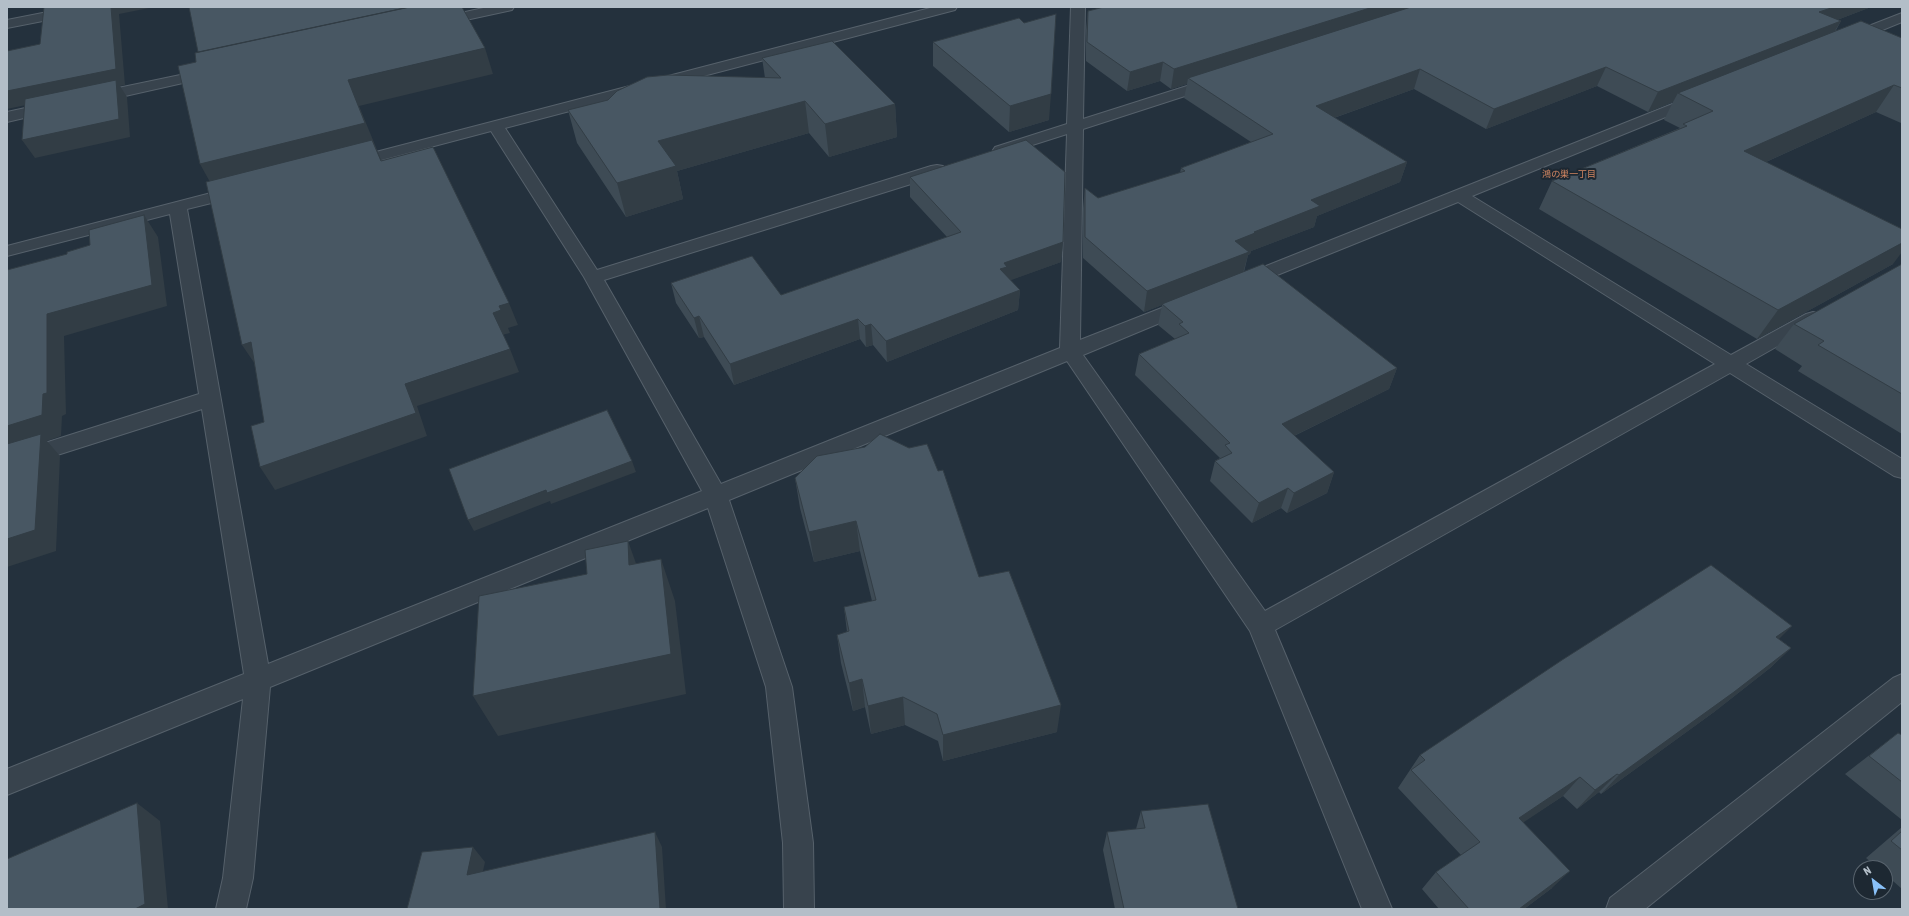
<!DOCTYPE html>
<html>
<head>
<meta charset="utf-8">
<style>
  body { margin:0 }
  #map { position:relative; width:1909px; height:916px; overflow:hidden; background:#24313d; font-family:"Asap Condensed",sans-serif }
  canvas { display:block }
  .frame { position:absolute; inset:0; border:8px solid #b3bec8; pointer-events:none }
  .north { position:absolute; left:1853px; top:860px; width:40px; height:40px; box-sizing:border-box; background:#1d2832; border:1px solid #59646e; border-radius:50%; rotate:329deg; font-size:11px; font-weight:700; line-height:16px; text-align:center; color:#b3bec8 }
  .north::after { content:''; display:block; margin:auto; width:14px; height:18px; background:#89c0f7; clip-path:polygon(50% 0,100% 100%,50% 72%,0 100%) }
</style>
</head>
<body>
<div id="map">
<canvas width="1909" height="916"></canvas>
<div class="frame"></div>
<div class="north">N</div>
</div>
<script>
const ctx = document.querySelector('canvas').getContext('2d');
ctx.lineJoin = 'round';
const poly = rows => new Path2D(rows.map(r => 'M' + r).join(''));
function trace(path, color, width, dash) { ctx.strokeStyle = color; ctx.lineWidth = width; ctx.lineCap = dash ? 'butt' : 'round'; ctx.setLineDash(dash || []); ctx.stroke(path); }
function paint(path, color) { ctx.fillStyle = color; ctx.fill(path, 'evenodd'); }
function write(font, color, halo, rows, align = 'center') {
  ctx.font = font + ' "Asap Condensed","Noto Sans JP",sans-serif'; ctx.lineWidth = 4; ctx.setLineDash([]); ctx.textBaseline = 'middle'; ctx.strokeStyle = halo; ctx.fillStyle = color; for (const [text, x, y, turn = 0] of rows) {
    ctx.save(); ctx.translate(x, y); ctx.rotate((+turn || 0) * Math.PI / 180); ctx.textAlign = isNaN(turn) ? turn : align; if (halo) ctx.strokeText(text, 0, 0); ctx.fillText(text, 0, 0); ctx.restore();
  }
}
const minor = poly([
  [73,7,101,7,99,10,94,11,7,28,7,20,73,7],
  [488,7,514,7,512,10,438,26,433,25,431,22,433,19,488,7],
  [934,7,957,7,955,10,505,128,597,270,931,166,937,165,943,166,945,170,943,174,604,280,721,484,1060,348,1067,134,1001,155,995,153,993,150,995,147,1067,124,1071,7,1085,7,1083,119,1209,79,1219,79,1221,82,1219,85,1083,129,1080,340,1182,300,1189,298,1196,300,1199,304,1196,308,1083,355,1265,611,1715,364,1458,202,1250,286,1243,288,1236,286,1234,282,1236,278,1695,95,1700,97,1703,100,1700,103,1472,196,1731,355,1806,314,1813,312,1820,314,1823,318,1820,322,1746,364,1902,459,1902,478,1894,476,1730,373,1275,630,1392,909,1362,909,1250,631,1067,361,729,500,792,687,813,843,814,909,784,909,783,843,766,687,708,508,270,687,253,878,246,909,216,909,223,878,243,699,7,795,7,769,244,674,202,409,7,471,7,455,199,394,170,214,7,256,7,246,238,186,244,187,246,191,244,195,187,209,268,664,702,491,584,277,491,131,351,168,345,166,343,163,345,160,934,7],
  [1902,13,1902,22,1853,42,1843,42,1841,39,1843,36,1902,13],
  [209,69,214,70,216,73,214,76,94,103,89,101,86,98,89,95,94,93,209,69],
  [53,102,58,104,61,107,58,110,7,122,7,112,53,102],
  [1902,674,1902,702,1645,909,1606,909,1610,898,1893,678,1902,674]
]);
trace(minor, '#56616b', 2);
paint(minor, '#38434d');
paint(poly([
  [1104,7,1871,7,1837,20,1841,21,1835,32,1902,38,1902,122,1901,123,1876,112,1766,162,1893,264,1757,339,1539,209,1552,181,1680,128,1664,120,1673,102,1648,112,1597,86,1486,129,1414,89,1334,118,1407,162,1400,182,1317,216,1314,227,1251,251,1250,254,1248,255,1244,272,1397,368,1389,389,1294,436,1334,472,1327,493,1287,513,1281,508,1252,523,1210,481,1215,461,1220,458,1135,375,1139,354,1175,339,1158,325,1162,305,1144,312,1083,258,1083,208,1085,188,1098,198,1180,173,1181,168,1251,142,1184,98,1187,84,1171,89,1160,81,1127,91,1086,61,1086,30,1088,11],
  [933,42,1049,120,1009,132,933,66],
  [762,58,895,104,897,137,829,157,809,133,677,171,683,199,626,217,577,143,568,110,608,100,765,78],
  [910,177,1063,242,1061,262,1010,280,1020,290,1018,310,887,362,873,345,866,347,860,339,734,385,704,337,699,338,676,303,671,283,781,295,947,237,910,197],
  [1902,264,1902,434,1798,371,1802,366,1775,349,1794,324],
  [795,478,979,577,1057,732,943,761,938,741,905,725,871,734,865,707,853,711,841,663,837,635,847,632,844,607,872,601,860,551,814,562,800,508],
  [1779,639,1791,648,1770,668,1714,712,1601,794,1599,792,1577,809,1563,796,1523,822,1552,888,1524,909,1439,909,1422,889,1436,872,1461,855,1398,788,1420,755],
  [1898,733,1902,735,1902,820,1845,774],
  [1141,811,1238,909,1115,909,1103,850,1107,832,1136,829],
  [1902,827,1902,889,1885,874,1885,868,1878,868,1866,858]
]), '#3e4b55');
paint(poly([
  [111,7,154,7,119,14,125,85,120,86,127,97,130,137,35,158,22,140,117,86,7,109,7,91],
  [1373,7,1425,7,1188,78,1187,84,1171,89,1174,69],
  [1834,7,1871,7,1808,31,1819,12],
  [1841,21,1829,40,1678,93,1673,102,1648,112,1658,92],
  [485,48,493,74,359,106,382,162,215,191,200,164,348,80],
  [1163,62,1160,81,1127,91,1130,72],
  [1606,67,1597,86,1486,129,1494,109],
  [1420,69,1414,89,1311,126,1316,106],
  [1894,85,1876,112,1728,179,1744,151],
  [1051,94,1049,120,1009,132,1010,106],
  [805,101,809,133,677,171,683,199,626,217,617,183,658,141],
  [895,104,897,137,829,157,825,124],
  [1407,162,1400,182,1317,216,1314,227,1251,251,1250,254,1248,255,1243,273,1144,312,1147,291,1235,241,1311,200],
  [144,215,158,237,167,306,64,336,66,414,62,416,61,436,47,441,60,456,56,551,7,567,7,426,43,394,47,314],
  [1063,242,1061,262,1006,282,1000,269,1004,263],
  [1902,243,1902,252,1893,264,1757,339,1778,310],
  [1020,290,1018,310,887,362,886,341],
  [509,303,518,325,508,328,510,333,502,335,493,313,499,306],
  [699,316,704,337,699,338,694,318],
  [858,319,860,339,734,385,730,364],
  [871,324,873,345,866,347,865,326],
  [251,342,257,367,242,345],
  [510,349,519,372,417,406,427,436,275,490,260,467,405,384],
  [1397,368,1389,389,1275,445,1282,424],
  [632,461,636,472,551,504,550,501,474,531,468,520,546,490],
  [1334,472,1327,493,1287,513,1294,493],
  [1288,488,1281,508,1252,523,1259,503],
  [856,521,860,551,814,562,809,532],
  [628,541,643,583,629,565],
  [661,559,675,601,686,694,498,736,473,696],
  [1792,626,1771,647,1776,637],
  [1791,648,1770,668,1714,712,1601,794,1619,775],
  [862,679,865,707,853,711,849,683],
  [903,697,905,725,871,734,868,706],
  [1061,705,1057,732,943,761,943,735],
  [1617,774,1599,792,1577,809,1595,790],
  [1580,777,1563,796,1503,836,1519,818],
  [137,803,160,821,168,909,135,909],
  [655,832,662,847,666,909,660,909],
  [473,847,485,862,479,889,467,875],
  [1570,871,1552,888,1524,909,1519,909]
]), '#323d45');
const building = poly([
  [44,7,111,7,116,69,7,91,7,51,40,44,44,7],
  [189,7,409,7,198,52,189,7],
  [410,7,462,7,485,48,348,80,365,123,200,164,178,66,196,62,195,53,410,7],
  [1104,7,1373,7,1174,69,1163,62,1130,72,1087,42,1088,11,1104,7],
  [1411,7,1834,7,1819,12,1841,21,1658,92,1606,67,1494,109,1420,69,1316,106,1407,162,1311,200,1320,206,1254,232,1255,233,1235,241,1249,252,1147,291,1085,237,1085,188,1098,198,1185,171,1181,168,1273,134,1188,78,1411,7],
  [1056,14,1051,94,1010,106,933,42,1019,18,1024,23,1056,14],
  [1861,21,1902,38,1902,88,1894,85,1744,151,1902,229,1902,243,1778,310,1552,181,1687,126,1683,124,1713,111,1678,93,1861,21],
  [832,41,895,104,825,124,805,101,658,141,676,166,617,183,568,110,608,100,617,91,647,77,668,75,781,78,762,58,832,41],
  [116,80,119,119,22,140,25,99,116,80],
  [372,140,381,161,433,147,509,303,499,306,501,310,493,313,510,349,405,384,416,413,260,467,251,426,264,422,251,342,242,345,206,182,372,140],
  [1026,140,1065,172,1063,242,1004,263,1007,267,1000,269,1020,290,886,341,871,324,865,326,858,319,730,364,699,316,694,318,671,283,752,256,781,295,961,232,910,177,1026,140],
  [144,215,152,285,47,314,47,393,43,394,42,415,7,426,7,270,67,254,67,252,90,245,89,230,144,215],
  [1263,264,1397,368,1282,424,1334,472,1294,493,1288,488,1259,503,1215,461,1232,453,1225,445,1230,443,1139,354,1189,333,1179,324,1183,322,1162,304,1263,264],
  [1902,264,1902,394,1818,345,1824,341,1794,324,1902,264],
  [607,410,632,461,547,493,546,490,468,520,449,469,607,410],
  [41,434,35,530,7,539,7,444,41,434],
  [880,434,909,448,927,444,938,471,943,470,979,577,1009,571,1061,705,943,735,937,714,903,697,868,706,862,679,849,683,837,635,849,631,844,607,876,600,856,521,809,532,795,478,817,456,865,447,880,434],
  [628,541,629,565,661,559,671,654,473,696,479,596,587,574,585,550,628,541],
  [1711,565,1792,626,1776,637,1791,648,1734,692,1619,775,1617,774,1595,790,1580,777,1519,818,1570,871,1519,909,1469,909,1436,872,1480,842,1411,770,1425,760,1420,755,1562,660,1711,565],
  [1898,733,1902,735,1902,782,1869,756,1898,733],
  [137,803,145,904,135,909,7,909,7,859,137,803],
  [1208,804,1238,909,1124,909,1107,832,1145,828,1141,811,1208,804],
  [1902,831,1902,850,1891,841,1902,831],
  [655,832,660,909,407,909,422,852,473,847,467,875,655,832]
]);
paint(building, '#485763');
trace(building, '#323d45', 1);
write('9px', '#d48762', '#1d2832', [
  ["鴻の巣一丁目",1569,174]
]);
</script>
</body>
</html>
